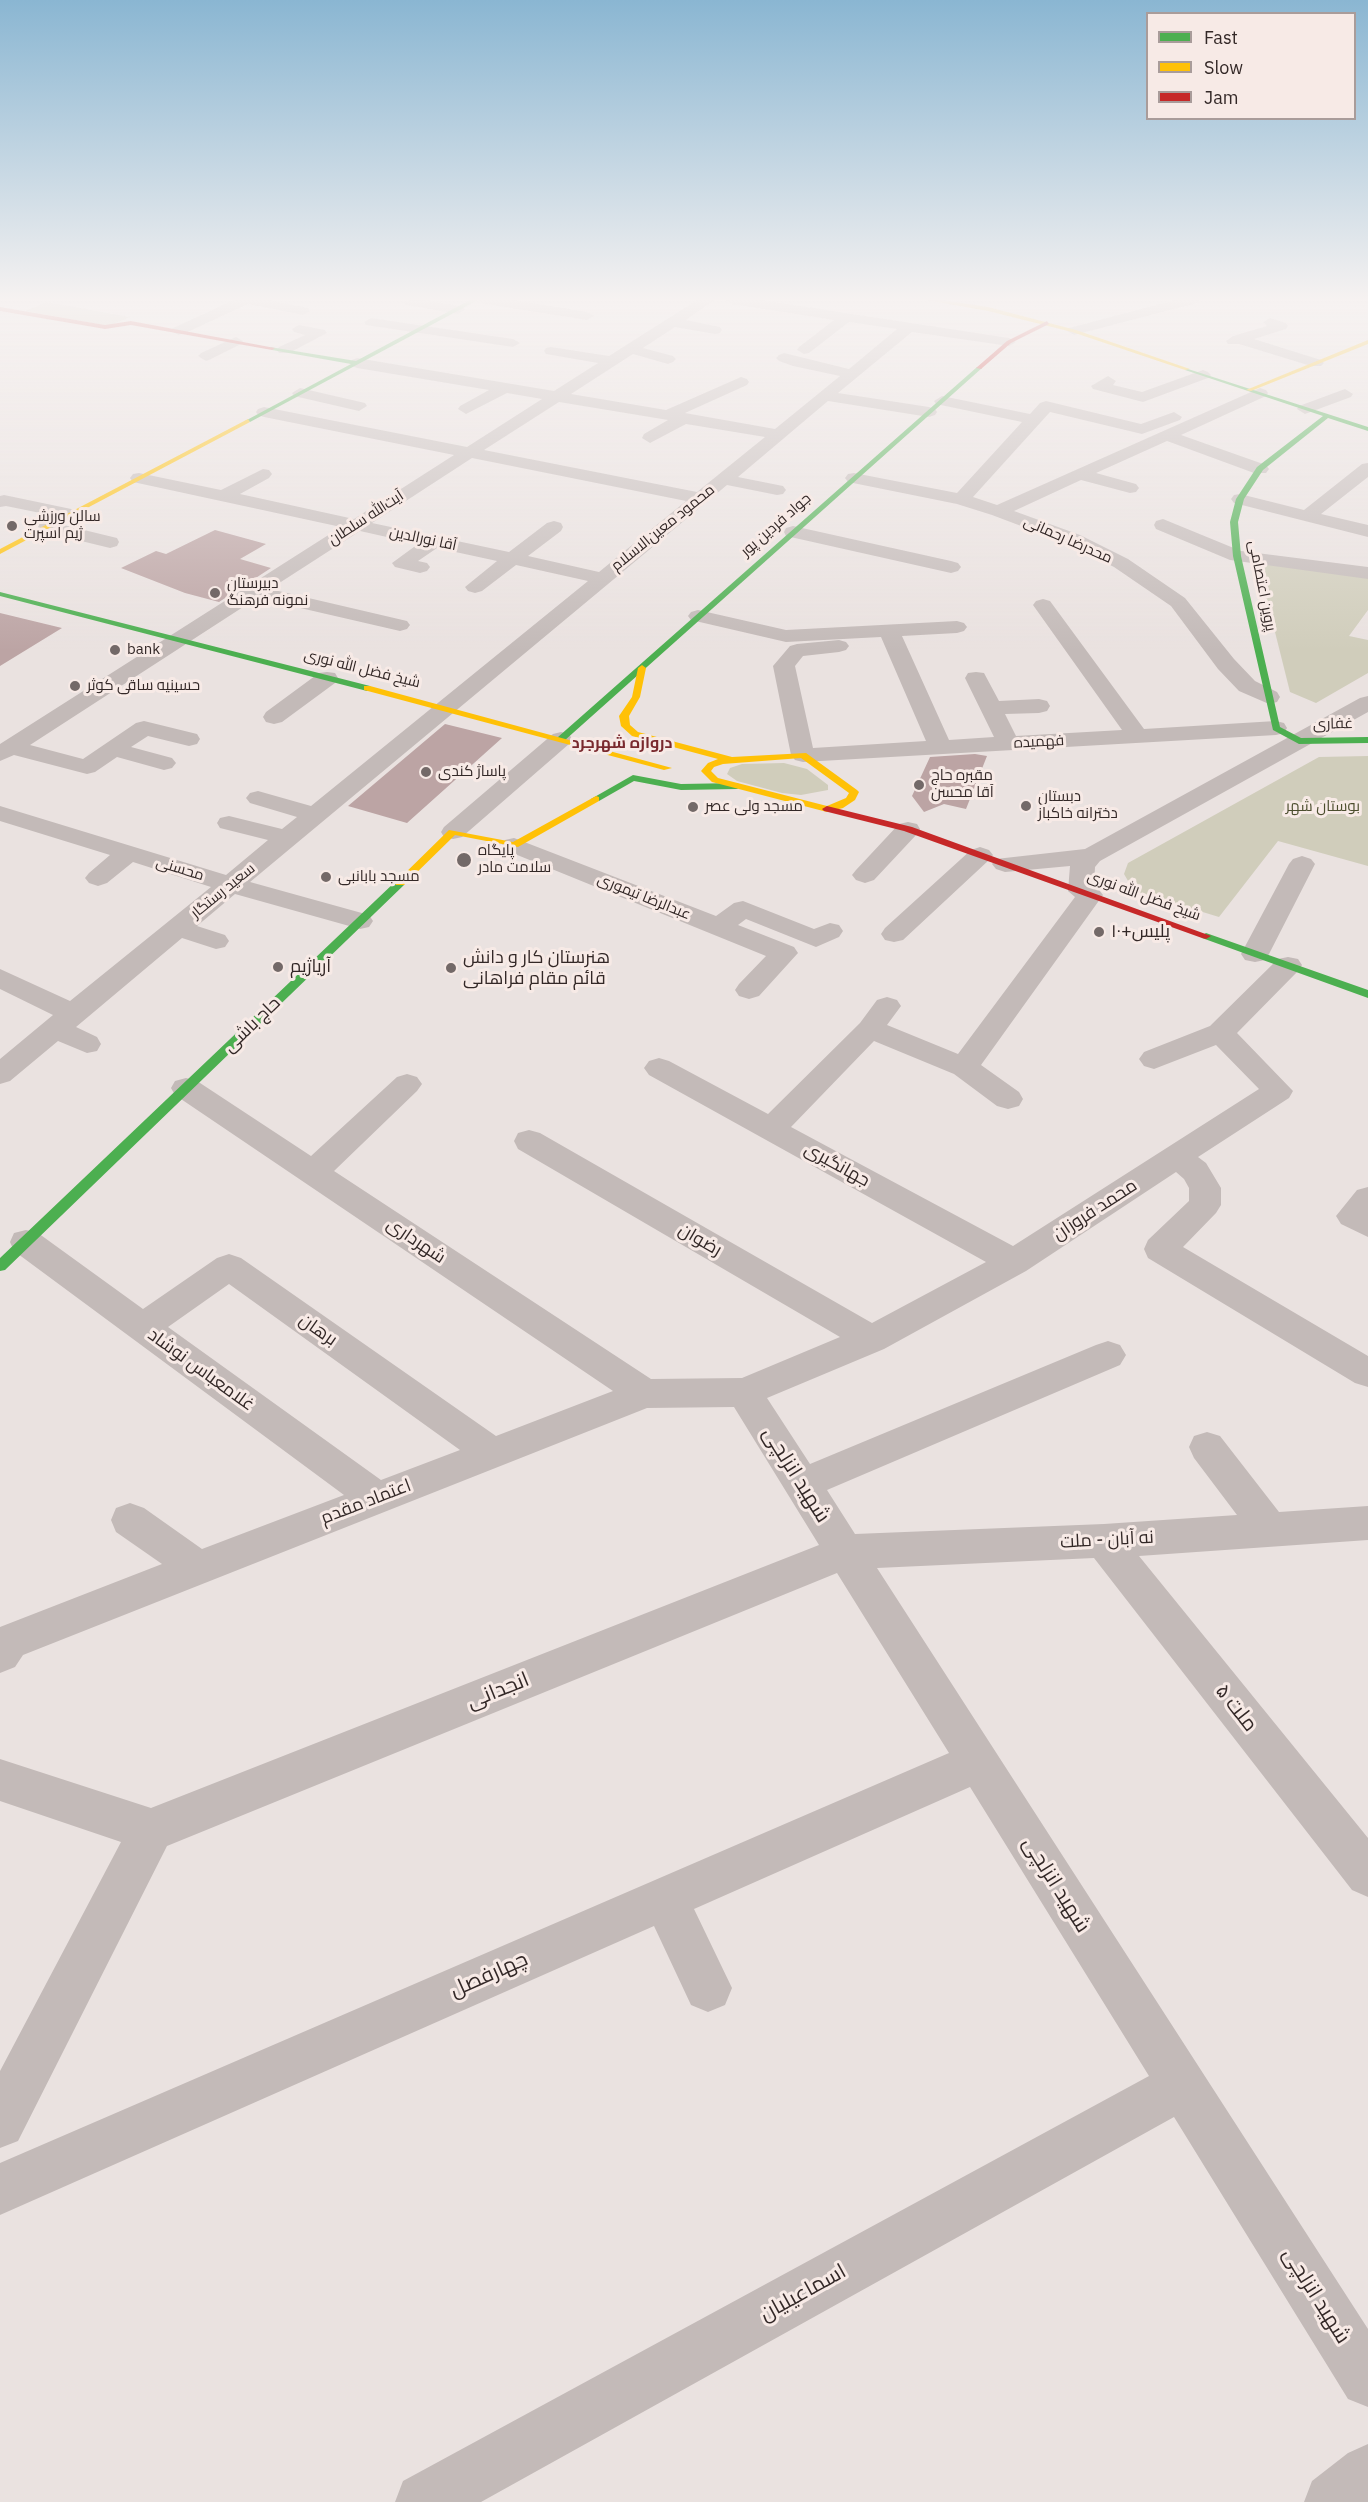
<!DOCTYPE html>
<html>
<head>
<meta charset="utf-8">
<style>
  body { margin:0 }
  #map { position:relative; width:1368px; height:2502px; overflow:hidden; background:#eae2e0; font-family:"IBM Plex Sans",sans-serif }
  canvas { display:block }
  .legend { position:absolute; left:1146px; top:12px; width:210px; height:108px; box-sizing:border-box; background:#f7eae6; border:2px solid #a99c9a; margin:0; padding:8px 10px; list-style:none; font-size:18px; color:#332827 }
  .legend li { display:flex; align-items:center; gap:12px; height:30px }
  .legend b { width:30px; border:2px solid #a99c9a }
</style>
</head>
<body>
<div id="map">
<canvas width="1368" height="2502"></canvas>
<ul class="legend">
<li><b style="height:8px;background:#4caf50"></b>Fast</li>
<li><b style="height:8px;background:#ffc107"></b>Slow</li>
<li><b style="height:8px;background:#c62828"></b>Jam</li>
</ul>
</div>
<script>
const ctx = document.querySelector('canvas').getContext('2d');
ctx.lineJoin = 'round';
function paint(path, color) { ctx.fillStyle = color; ctx.fill(path, 'evenodd'); }
const poly = rows => new Path2D(rows.map(r => 'M' + r).join(''));
function trace(path, color, width, dash) { ctx.strokeStyle = color; ctx.lineWidth = width; ctx.lineCap = dash ? 'butt' : 'round'; ctx.setLineDash(dash || []); ctx.stroke(path); }
function write(font, color, halo, rows, align = 'center') {
  ctx.font = font + ' "IBM Plex Sans",Cairo,sans-serif'; ctx.lineWidth = 6; ctx.setLineDash([]); ctx.textBaseline = 'middle'; ctx.strokeStyle = halo; ctx.fillStyle = color; for (const [text, x, y, turn = 0] of rows) {
    ctx.save(); ctx.translate(x, y); ctx.rotate((+turn || 0) * Math.PI / 180); ctx.textAlign = isNaN(turn) ? turn : align; if (halo) ctx.strokeText(text, 0, 0); ctx.fillText(text, 0, 0); ctx.restore();
  }
}
paint(poly([
  [47,302,130,317,109,326,25,311],
  [1257,560,1368,576,1368,610,1349,636,1368,640,1368,673,1316,703,1290,692],
  [1368,756,1368,866,1278,841,1219,917,1134,891,1124,874,1128,863,1319,757],
  [784,763,807,769,828,785,828,790,801,795,782,793,737,781,727,774,730,768,742,764]
]), '#d0cdbb');
paint(poly([
  [215,530,266,544,240,559,271,568,219,602,185,593,121,568,156,551,166,554],
  [0,613,62,628,0,666],
  [445,724,502,738,407,823,348,806],
  [975,754,987,756,966,809,944,804,924,812,912,796,930,757]
]), '#bca4a4');
paint(poly([
  [234,300,269,300,308,308,310,311,303,315,248,304,183,334,178,335,171,331,173,328,234,300],
  [427,300,463,307,465,310,458,314,407,305,400,301,427,300],
  [478,300,513,300,587,312,594,316,587,320,485,304,478,300],
  [697,300,714,300,686,320,720,327,722,330,720,333,715,334,675,327,643,348,673,356,676,359,673,362,668,364,633,354,571,394,666,410,741,377,747,379,749,382,747,385,685,413,775,429,840,376,793,366,779,361,776,358,779,355,784,353,849,369,897,329,849,322,809,353,804,354,797,350,799,347,834,320,732,304,725,300,761,300,1009,338,1016,342,1009,346,912,332,838,393,929,407,935,409,937,412,935,415,929,417,828,401,738,477,783,486,786,490,783,494,777,495,727,485,250,882,369,915,373,921,369,927,360,929,235,894,197,926,225,935,229,941,225,947,216,949,182,938,76,1027,97,1037,101,1044,97,1051,87,1053,58,1041,10,1081,0,1084,0,1059,53,1015,0,989,0,969,70,1001,211,887,133,862,107,883,98,886,89,883,85,878,89,873,110,855,0,821,0,806,226,875,268,840,220,828,217,823,220,818,229,816,282,829,297,817,250,803,246,798,250,793,258,791,311,806,588,581,516,565,482,591,475,593,468,591,465,587,497,561,437,548,418,561,427,563,430,567,427,571,420,573,395,567,392,563,418,544,360,531,270,589,407,621,410,625,407,629,400,631,257,598,30,745,83,759,136,723,144,721,197,734,200,739,197,744,189,746,148,736,131,747,172,758,176,763,172,768,164,770,117,757,95,772,87,774,14,755,0,761,0,744,341,527,133,482,130,478,133,474,139,473,221,490,263,469,269,470,272,474,269,478,240,494,354,519,454,455,264,417,258,415,256,412,258,409,264,407,467,447,542,399,507,393,466,414,458,409,460,406,489,390,357,368,352,366,349,363,352,360,357,358,554,391,598,363,546,354,544,351,546,348,551,347,609,356,697,300],
  [559,402,668,420,644,434,642,438,650,443,686,424,765,437,697,492,484,450,559,402],
  [472,458,686,501,599,572,528,556,561,531,563,527,561,523,554,521,547,523,509,552,372,523,472,458],
  [1175,300,1199,300,1197,303,1074,335,1067,331,1069,328,1175,300],
  [371,318,513,339,520,343,513,347,366,325,364,322,371,318],
  [1270,318,1286,323,1288,326,1286,329,1254,339,1321,360,1324,363,1321,366,1311,366,1239,344,1228,344,1226,341,1233,336,1267,326,1263,322,1270,318],
  [299,325,325,330,327,333,289,353,279,353,277,350,279,347,305,335,294,332,292,329,299,325],
  [236,337,243,341,241,344,211,359,206,361,198,356,201,353,236,337],
  [1203,370,1208,372,1211,375,1208,378,1143,402,1093,389,1091,386,1108,376,1116,381,1113,385,1142,392,1203,370],
  [300,388,365,403,367,406,359,411,294,396,292,393,300,388],
  [1260,388,1266,390,1268,393,1266,396,1181,435,1266,465,1269,469,1266,473,1254,473,1167,441,1096,473,1136,484,1139,488,1136,492,1130,493,1081,480,1014,511,1080,535,1128,559,1185,598,1234,659,1255,681,1277,692,1280,697,1277,702,1269,704,1239,691,1218,669,1171,606,1114,567,1066,543,992,515,957,504,848,482,845,478,848,474,854,473,957,493,1022,422,936,404,934,401,942,396,1030,414,1040,403,1046,401,1141,424,1174,412,1182,417,1180,420,1142,434,1050,412,973,497,997,505,1260,388],
  [1345,389,1353,394,1351,397,1305,414,1297,409,1299,406,1345,389],
  [1368,463,1368,477,1321,514,1368,525,1368,537,1234,503,1231,499,1234,495,1240,494,1304,510,1362,464,1368,463],
  [4,495,76,510,79,514,76,518,70,519,6,506,0,507,0,496,4,495],
  [1163,519,1241,551,1368,567,1368,579,1230,560,1156,529,1154,525,1156,521,1163,519],
  [47,521,117,538,119,542,117,546,110,548,40,531,38,527,40,523,47,521],
  [793,526,951,561,958,563,961,567,958,571,951,573,786,536,784,532,786,528,793,526],
  [1043,599,1050,601,1144,729,1276,721,1284,723,1287,728,1284,733,1276,735,803,762,795,760,791,755,773,666,790,646,797,644,839,640,846,642,849,646,846,650,839,652,803,656,795,666,813,748,926,741,881,637,786,642,691,620,688,616,691,612,698,610,786,630,957,621,964,623,967,627,964,631,957,633,902,636,949,740,994,737,965,678,968,673,976,672,984,673,999,701,1039,699,1047,701,1050,706,1047,711,1039,713,1005,714,1016,736,1122,730,1033,605,1036,601,1043,599],
  [327,672,335,673,338,678,335,683,282,722,274,724,266,722,263,717,266,712,319,673,327,672],
  [1368,696,1368,712,1100,861,1095,867,1094,888,1099,890,1103,895,981,1065,1019,1092,1023,1099,1019,1106,1008,1109,997,1106,954,1074,874,1041,791,1127,1013,1246,1259,1089,1216,1045,1154,1069,1144,1066,1139,1059,1144,1052,1210,1026,1278,959,1288,957,1298,959,1302,965,1298,971,1237,1033,1293,1091,1289,1098,1198,1157,1206,1163,1221,1188,1221,1205,1216,1213,1183,1247,1368,1356,1368,1387,1355,1383,1148,1258,1144,1249,1148,1240,1189,1201,1189,1188,1184,1179,1176,1172,1026,1271,884,1349,767,1398,810,1464,1096,1345,1108,1341,1120,1345,1126,1355,1120,1365,827,1490,855,1534,1104,1524,1237,1515,1194,1458,1189,1447,1194,1436,1207,1432,1220,1436,1279,1512,1368,1506,1368,1540,1139,1556,1368,1838,1368,1897,1352,1890,1094,1558,877,1568,1368,2329,1368,2407,1348,2399,1174,2117,481,2502,395,2502,403,2481,1149,2076,970,1787,694,1909,732,1988,725,2005,708,2012,691,2005,654,1926,0,2215,0,2163,949,1753,837,1573,167,1846,18,2141,0,2148,0,2071,121,1842,0,1801,0,1759,151,1808,819,1545,734,1407,647,1408,23,1655,15,1667,0,1673,0,1627,162,1564,116,1532,111,1520,116,1508,130,1503,144,1508,202,1549,344,1495,14,1251,10,1242,14,1233,26,1230,38,1233,143,1309,217,1258,229,1254,241,1258,496,1436,613,1391,175,1095,171,1088,175,1081,186,1078,197,1081,311,1156,397,1077,407,1074,417,1077,422,1084,417,1091,334,1171,651,1379,742,1378,840,1337,518,1149,514,1141,518,1133,529,1130,540,1133,872,1323,986,1262,649,1075,644,1068,649,1061,659,1058,669,1061,768,1114,860,1023,877,1000,887,997,897,1000,901,1006,887,1025,958,1054,1075,897,1068,891,1070,866,1005,872,996,869,992,864,996,859,1085,849,1360,698,1368,696],
  [229,1284,460,1450,381,1480,168,1327,229,1284],
  [561,732,569,734,572,739,569,744,462,837,453,839,444,837,441,832,444,827,553,734,561,732],
  [908,822,917,824,920,829,917,834,874,880,865,883,856,880,852,875,856,870,899,824,908,822],
  [514,838,716,916,734,903,743,901,814,929,830,923,839,925,843,931,839,937,816,947,746,919,738,925,794,947,798,953,759,996,749,999,739,996,735,990,739,984,766,956,505,850,502,845,505,840,514,838],
  [980,847,989,850,993,855,989,860,903,940,894,942,885,940,881,934,885,928,971,850,980,847],
  [1302,856,1311,859,1315,864,1269,954,1265,960,1255,962,1245,960,1241,954,1289,864,1293,859,1302,856],
  [1368,1187,1368,1237,1341,1224,1336,1216,1357,1190,1368,1187],
  [1368,2444,1368,2502,1304,2502,1312,2481,1348,2453,1368,2444]
]), '#c3bab8');
paint(poly([
  [470,300,478,300,250,422,245,421,351,364,272,350,270,347,356,361,470,300],
  [977,367,982,368,564,741,558,741,558,737,977,367],
  [1185,368,1368,427,1368,431,1328,418,1263,470,1244,499,1238,522,1241,556,1280,727,1301,738,1368,737,1368,743,1299,744,1273,730,1233,556,1230,522,1236,499,1257,467,1323,416,1185,370,1185,368],
  [0,592,370,686,371,688,367,691,0,596,0,592],
  [633,775,681,784,737,783,742,786,737,789,681,790,634,781,599,801,591,799,633,775],
  [400,880,404,881,404,885,5,1270,0,1271,0,1258,396,881,400,880],
  [1206,933,1368,990,1368,998,1202,938,1201,936,1206,933]
]), '#4caf50');
paint(poly([
  [926,300,942,300,988,307,1076,330,1190,369,1185,370,1072,332,988,311,926,300],
  [1368,340,1368,344,1251,391,1246,390,1368,340],
  [248,419,250,422,0,554,0,549,248,419],
  [642,665,646,668,640,697,629,716,630,725,638,732,732,757,806,753,857,790,859,792,855,800,843,808,827,812,712,782,701,771,708,763,718,759,632,736,621,726,619,716,632,697,638,668,642,665],
  [801,758,849,793,846,798,827,806,718,778,711,771,714,767,723,764,801,758],
  [364,686,370,686,672,768,664,770,364,690,364,686],
  [596,796,599,797,599,801,518,847,455,835,404,885,396,885,395,883,449,830,513,842,596,796]
]), '#ffc107');
paint(poly([
  [0,307,105,325,131,321,275,348,272,350,131,325,105,329,0,311,0,307],
  [1047,321,1049,324,1011,343,981,369,976,368,1007,341,1047,321],
  [827,806,912,827,1211,936,1206,939,1202,938,904,831,824,811,822,809,827,806]
]), '#c62828');
const sky = ctx.createLinearGradient(0, 0, 0, 651);
sky.addColorStop(0, '#8ab6d2');
sky.addColorStop(0.46, '#f6f2f1');
sky.addColorStop(1, '#f6f2f100');
ctx.fillStyle = sky;
ctx.fillRect(0, 0, 1368, 651);
for (const [x, y, r, color] of [
  [12,526,6,"#736968"],
  [215,593,6,"#736968"],
  [115,650,6,"#736968"],
  [75,686,6,"#736968"],
  [426,772,6,"#736968"],
  [919,785,6,"#736968"],
  [1026,806,6,"#736968"],
  [693,807,6,"#736968"],
  [464,860,8,"#736968"],
  [326,877,6,"#736968"],
  [1099,932,6,"#736968"],
  [278,967,6,"#736968"],
  [451,968,6,"#736968"]
]) { const dot = new Path2D(); dot.arc(x, y, r, 0, 2 * Math.PI); ctx.fillStyle = color; ctx.fill(dot); trace(dot, '#f7eae6', 2); }
write('15px', '#332827', '#f7eae6', [
  ["سالن ورزشی",24,517],
  ["ژیم اسپرت",24,534],
  ["دبیرستان",227,584],
  ["نمونه فرهنگ",227,601],
  ["bank",127,650],
  ["حسینیه ساقی کوثر",87,686],
  ["پاساژ کندی",438,772],
  ["مقبره حاج",931,776],
  ["آقا محسن",931,793],
  ["دبستان",1038,797],
  ["دخترانه خاکباز",1038,814],
  ["مسجد ولی عصر",705,807],
  ["پایگاه",478,851],
  ["سلامت مادر",478,868],
  ["مسجد بابانبی",338,877]
], 'left');
write('15px', '#332827', '#f7eae6', [
  ["آیت‌الله سلطان",366,518,-33],
  ["جواد فردین پور",776,525,-41],
  ["محمود معین‌الاسلام",663,528,-39],
  ["آقا نورالدین",423,539,12],
  ["محدرضا رحمانی",1068,540,24],
  ["پروین اعتصامی",1262,586,79],
  ["شیخ فضل الله نوری",362,669,14],
  ["غفاری",1333,724,-1],
  ["فهمیده",1039,742,-3],
  ["محسنی",180,869,17],
  ["سعید رستگار",223,891,-39],
  ["شیخ فضل الله نوری",1144,896,20],
  ["عبدالرضا تیموری",644,897,22]
]);
write('15px', '#4c4e2e', '#f7eae6', [
  ["بوستان شهر",1323,807]
]);
write('bold 16px', '#79292e', '#f7eae6', [
  ["دروازه شهرجرد",622,743]
]);
write('18px', '#332827', '#f7eae6', [
  ["پلیس+۱۰",1111,932],
  ["هنرستان کار و دانش",463,958],
  ["قائم مقام فراهانی",463,979],
  ["آریاژیم",290,967]
], 'left');
write('18px', '#332827', '#f7eae6', [
  ["حاج باشی",252,1025,-44],
  ["جهانگیری",837,1165,29],
  ["محمد فروزان",1095,1210,-33],
  ["رضوان",700,1240,30],
  ["شهرداری",416,1241,34],
  ["برهان",318,1330,35],
  ["غلامعباس نوشاد",201,1370,36],
  ["اعتماد مقدم",366,1502,-21],
  ["نه آبان - ملت",1107,1540,-3]
]);
write('21px', '#332827', '#f7eae6', [
  ["شهید انزلچی",796,1475,58],
  ["انجدانی",498,1691,-22],
  ["ملت ۵",1236,1708,52],
  ["شهید انزلچی",1056,1885,58],
  ["چهارفصل",489,1975,-24],
  ["اسماعیلیان",803,2293,-29],
  ["شهید انزلچی",1316,2296,58]
]);
</script>
</body>
</html>
